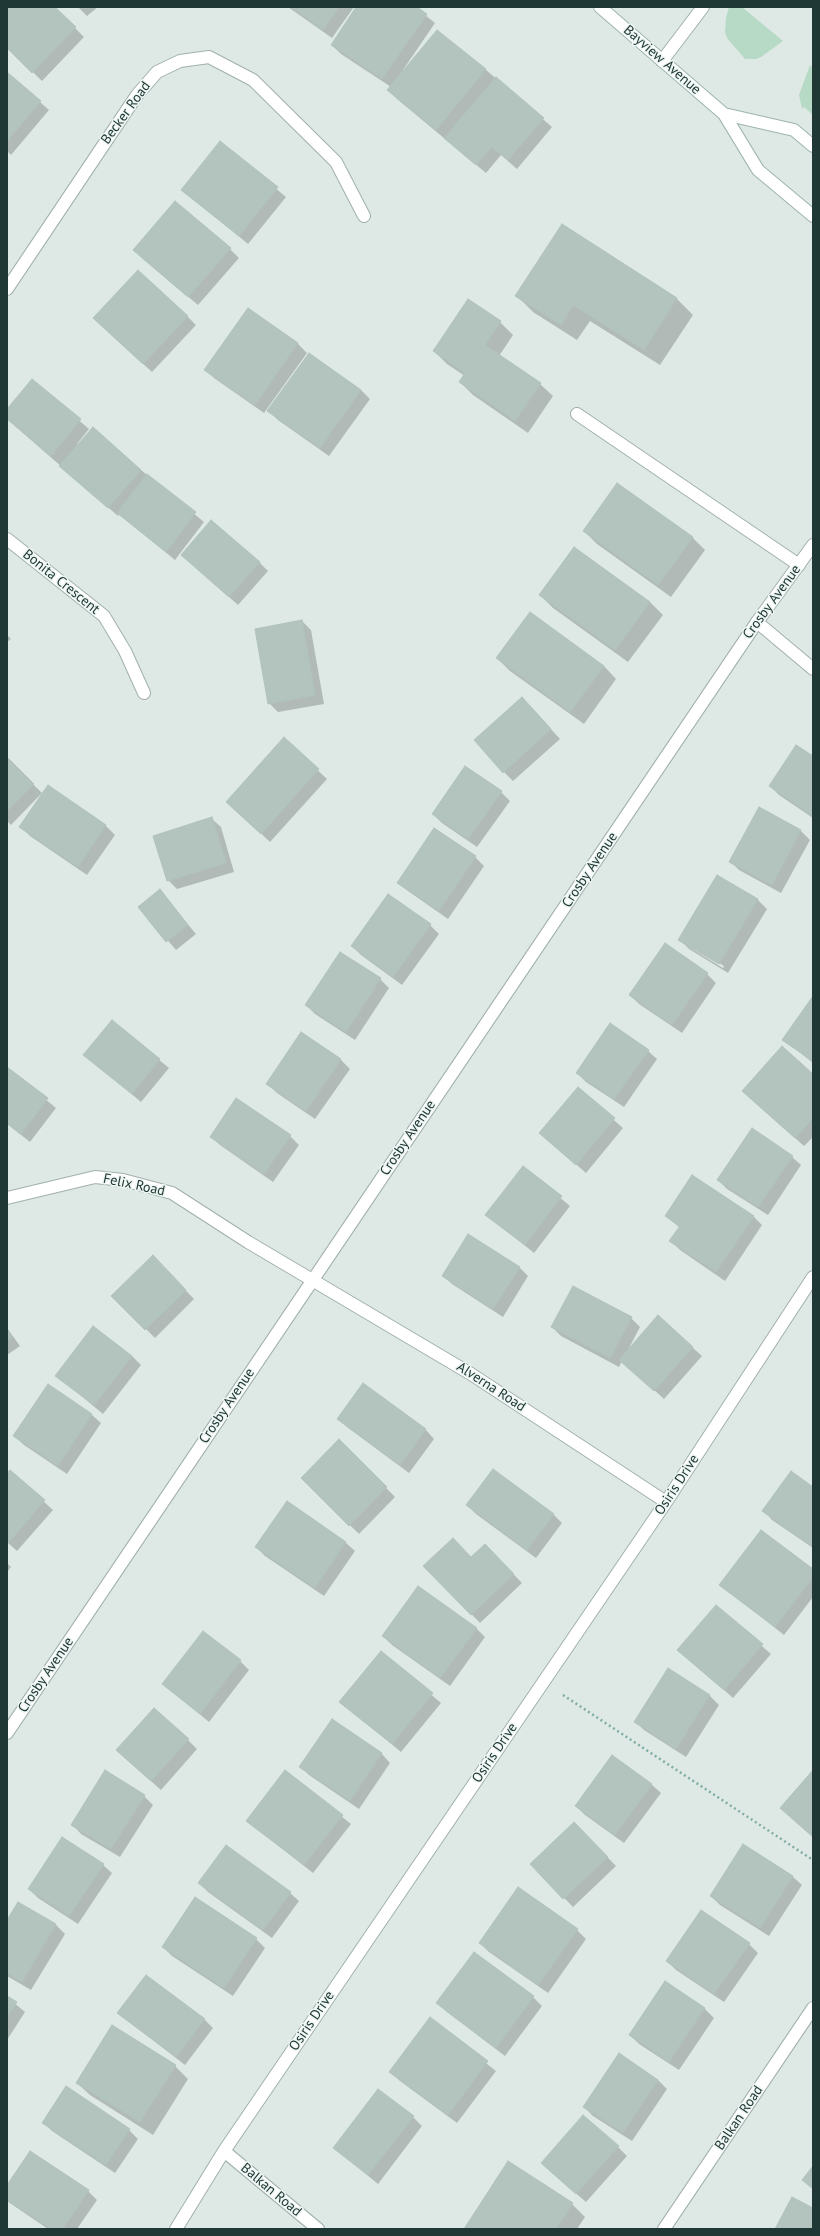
<!DOCTYPE html>
<html>
<head>
<meta charset="utf-8">
<style>
  body { margin:0 }
  #map { position:relative; width:820px; height:2236px; overflow:hidden; background:#dee9e5; font-family:"PT Sans",sans-serif }
  canvas { display:block }
  .frame { position:absolute; inset:0; border:8px solid #203835; pointer-events:none }
</style>
</head>
<body>
<div id="map">
<canvas width="820" height="2236"></canvas>
<div class="frame"></div>
</div>
<script>
const ctx = document.querySelector('canvas').getContext('2d');
ctx.lineJoin = 'round';
function paint(path, color) { ctx.fillStyle = color; ctx.fill(path, 'evenodd'); }
const poly = rows => new Path2D(rows.map(r => 'M' + r).join(''));
function trace(path, color, width, dash) { ctx.strokeStyle = color; ctx.lineWidth = width; ctx.lineCap = dash ? 'butt' : 'round'; ctx.setLineDash(dash || []); ctx.stroke(path); }
function write(font, color, halo, rows, align = 'center') {
  ctx.font = font + ' "PT Sans",sans-serif'; ctx.lineWidth = 3; ctx.setLineDash([]); ctx.textBaseline = 'middle'; ctx.strokeStyle = halo; ctx.fillStyle = color; for (const [text, x, y, turn = 0] of rows) {
    ctx.save(); ctx.translate(x, y); ctx.rotate((+turn || 0) * Math.PI / 180); ctx.textAlign = isNaN(turn) ? turn : align; if (halo) ctx.strokeText(text, 0, 0); ctx.fillText(text, 0, 0); ctx.restore();
  }
}
paint(poly([
  [729,7,742,7,783,41,761,57,756,59,745,59,727,38,725,32,726,18],
  [810,65,813,68,813,115,804,107,802,109,799,95]
]), '#b6dac5');
paint(poly([
  [10,7,54,7,84,37,42,81,7,47,7,11],
  [78,7,98,7,87,16],
  [288,7,354,7,332,38],
  [357,7,415,7,435,23,403,70,485,69,552,127,517,169,501,155,486,173,397,99,389,90,391,87,341,54,332,45],
  [7,73,49,110,11,155,7,151],
  [220,142,286,197,248,244,183,190],
  [562,226,677,299,693,315,660,365,590,321,577,340,533,312,517,296],
  [230,249,239,258,198,305,143,259],
  [248,309,298,344,307,353,264,413,214,378,206,370],
  [187,316,196,325,152,372,103,327],
  [500,322,513,335,499,356,540,384,553,396,528,433,473,395,460,382,465,376,447,364,434,351],
  [309,354,361,390,370,399,329,456,278,420,269,411],
  [32,380,89,429,77,444,78,446,141,470,204,522,175,560,119,514,118,516,7,419,7,411],
  [584,531,692,537,705,550,671,597,597,544],
  [574,548,650,602,663,615,628,662,553,608,540,595],
  [182,555,259,562,268,571,238,605],
  [302,621,311,630,324,704,278,712,269,703],
  [7,635,11,639,7,642],
  [497,658,604,666,616,679,584,724,510,671],
  [531,707,560,739,513,781,504,772],
  [284,739,327,779,270,842,236,810],
  [813,757,813,818,779,795,770,786],
  [7,759,42,793,11,825,7,821],
  [48,787,106,826,115,835,87,875,30,836,21,827],
  [501,792,510,801,477,847,442,823,433,814],
  [759,808,801,831,810,840,781,893,739,870,730,861],
  [212,819,221,827,234,872,177,889,168,880],
  [475,857,484,866,448,919,408,891,399,883],
  [718,876,758,900,767,909,728,973,689,949,680,940],
  [689,945,724,966,723,968,689,947],
  [160,891,196,934,176,950,139,907],
  [430,925,439,934,402,985,361,955,352,946],
  [665,944,707,974,716,983,682,1033,639,1004,630,995],
  [340,953,380,979,389,988,355,1040,315,1014,306,1005],
  [813,998,813,1063,784,1040],
  [112,1021,169,1068,141,1102,85,1055],
  [302,1034,341,1060,350,1069,315,1119,277,1093,268,1084],
  [648,1051,657,1059,624,1107,586,1082,577,1073],
  [7,1068,56,1108,30,1142,7,1124],
  [813,1075,813,1137,804,1146,752,1100],
  [578,1089,623,1128,586,1173,540,1133],
  [237,1099,290,1136,299,1145,273,1182,220,1145,211,1136],
  [792,1157,801,1165,768,1215,727,1189,718,1180],
  [523,1167,570,1206,534,1253,487,1215],
  [666,1216,753,1216,762,1225,725,1281,680,1250,671,1241,680,1228],
  [153,1257,194,1299,155,1338,113,1296],
  [520,1268,528,1276,503,1317,452,1284,443,1276],
  [658,1317,702,1356,664,1399,622,1361,619,1367,561,1336,552,1327,631,1318,640,1327,628,1350],
  [7,1328,20,1346,7,1355],
  [132,1356,141,1365,103,1414,56,1375],
  [363,1385,426,1430,434,1439,409,1473,347,1427,338,1419],
  [48,1386,92,1415,101,1423,67,1474,24,1445,15,1436],
  [339,1440,395,1497,359,1534,302,1478],
  [10,1471,53,1510,17,1551,7,1542,7,1475],
  [813,1488,813,1548,772,1520,764,1511],
  [287,1503,346,1543,355,1551,324,1596,265,1556,256,1547],
  [467,1505,553,1514,562,1523,536,1558,476,1514],
  [485,1545,522,1583,480,1623,425,1566,471,1558],
  [7,1563,11,1567,7,1572],
  [813,1570,813,1597,784,1635,721,1585],
  [716,1606,771,1654,733,1698,679,1650],
  [476,1628,485,1637,450,1686,392,1645,383,1636],
  [381,1652,441,1703,401,1752,341,1702],
  [240,1661,249,1670,209,1722,163,1684],
  [668,1670,710,1696,719,1705,686,1757,644,1730,635,1721],
  [332,1720,382,1754,390,1763,359,1809,309,1775,300,1766],
  [188,1740,197,1749,161,1790,126,1759],
  [612,1756,652,1785,661,1793,624,1843,585,1815,576,1806],
  [285,1771,351,1824,313,1873,247,1821],
  [144,1796,153,1805,120,1857,81,1834,73,1825],
  [583,1832,616,1866,573,1907,531,1864],
  [743,1845,793,1877,802,1885,769,1936,720,1905,711,1896],
  [103,1865,112,1873,78,1924,38,1898,29,1889],
  [199,1883,290,1893,299,1901,272,1938,208,1892],
  [196,1899,256,1939,265,1948,233,1996,172,1956,163,1947],
  [19,1903,56,1925,65,1934,31,1990,7,1976,7,1922],
  [577,1930,586,1939,548,1993,489,1952,480,1943],
  [749,1944,758,1953,724,2002,676,1970,667,1961],
  [665,1983,705,2009,714,2018,679,2070,639,2044,630,2035],
  [7,1997,25,2012,7,2040],
  [533,1997,542,2006,505,2056,447,2012,438,2003],
  [118,2013,204,2019,213,2028,185,2065],
  [430,2019,496,2071,457,2123,400,2081,391,2072],
  [619,2055,658,2080,667,2089,632,2141,593,2116,584,2107],
  [175,2066,188,2079,153,2135,90,2095,77,2083],
  [413,2117,422,2126,378,2184,334,2148],
  [43,2122,129,2130,138,2139,115,2173,52,2131],
  [618,2147,627,2156,586,2202,551,2172],
  [508,2163,572,2204,585,2217,577,2229,465,2229],
  [7,2187,88,2191,97,2200,77,2229,48,2229,7,2201]
]), '#0003');
const building = poly([
  [9,7,55,7,76,27,32,73,7,48,7,9,9,7],
  [291,7,339,7,323,30,291,7],
  [356,7,417,7,427,14,382,79,331,45,356,7],
  [437,30,486,69,436,130,387,90,437,30],
  [7,72,41,101,7,141,7,72],
  [496,77,544,118,508,160,492,147,476,165,444,138,496,77],
  [220,141,278,187,239,236,181,190,220,141],
  [175,201,231,248,188,297,133,250,175,201],
  [562,224,677,298,644,350,573,305,561,325,515,296,562,224],
  [138,270,188,316,143,364,93,318,138,270],
  [468,299,501,321,485,345,541,383,515,421,459,382,465,373,433,351,468,299],
  [248,308,298,343,255,405,204,370,248,308],
  [309,353,361,390,320,448,267,411,309,353],
  [32,379,81,419,51,456,7,419,7,409,32,379],
  [93,427,141,470,108,508,59,466,93,427],
  [147,474,196,512,166,552,117,513,147,474],
  [617,483,693,537,658,585,583,531,617,483],
  [211,520,260,562,229,597,181,555,211,520],
  [574,547,650,602,615,650,539,595,574,547],
  [530,612,604,666,570,712,496,658,530,612],
  [302,620,315,695,268,704,255,629,302,620],
  [522,697,551,729,503,773,474,740,522,697],
  [284,737,319,769,261,834,226,802,284,737],
  [796,745,813,756,813,816,769,786,796,745],
  [7,757,34,784,7,811,7,757],
  [465,766,502,791,468,839,432,814,465,766],
  [48,785,106,825,78,867,19,827,48,785],
  [759,807,801,830,772,885,729,862,759,807],
  [212,817,226,863,167,881,153,836,212,817],
  [434,828,476,856,439,911,397,883,434,828],
  [717,875,758,899,719,964,678,940,717,875],
  [160,889,188,925,166,942,138,907,160,889],
  [388,894,431,924,393,977,351,946,388,894],
  [665,943,708,973,672,1025,629,995,665,943],
  [340,952,381,978,346,1032,305,1005,340,952],
  [813,996,813,1061,782,1040,813,996],
  [112,1020,160,1059,132,1094,83,1055,112,1020],
  [610,1023,649,1050,614,1099,576,1073,610,1023],
  [301,1032,341,1059,306,1111,266,1084,301,1032],
  [782,1046,813,1074,813,1118,795,1138,742,1091,782,1046],
  [7,1067,48,1098,21,1134,7,1123,7,1067],
  [578,1087,615,1118,576,1165,539,1133,578,1087],
  [236,1098,291,1135,264,1174,210,1137,236,1098],
  [752,1128,793,1156,758,1207,717,1180,752,1128],
  [523,1166,562,1196,525,1245,485,1215,523,1166],
  [692,1175,754,1216,716,1272,669,1241,680,1226,665,1216,692,1175],
  [468,1234,520,1267,493,1309,442,1276,468,1234],
  [153,1255,186,1290,145,1330,111,1296,153,1255],
  [573,1286,632,1317,610,1358,551,1327,573,1286],
  [658,1315,693,1347,654,1391,619,1360,658,1315],
  [93,1326,132,1356,94,1405,55,1376,93,1326],
  [7,1330,12,1337,7,1340,7,1330],
  [363,1383,426,1429,400,1465,337,1419,363,1383],
  [48,1384,92,1414,58,1466,13,1436,48,1384],
  [339,1439,387,1487,349,1526,301,1478,339,1439],
  [493,1469,554,1514,527,1550,466,1505,493,1469],
  [10,1470,45,1500,8,1543,7,1473,10,1470],
  [791,1471,813,1487,813,1547,762,1511,791,1471],
  [287,1501,346,1542,315,1588,255,1547,287,1501],
  [761,1530,813,1569,813,1577,775,1627,719,1585,761,1530],
  [453,1538,471,1557,485,1544,514,1574,471,1615,423,1566,453,1538],
  [418,1586,477,1628,440,1678,382,1636,418,1586],
  [716,1605,763,1644,724,1690,677,1650,716,1605],
  [203,1631,241,1660,200,1714,162,1684,203,1631],
  [381,1651,433,1693,392,1744,339,1702,381,1651],
  [668,1668,710,1695,676,1749,634,1722,668,1668],
  [154,1708,189,1739,151,1781,116,1750,154,1708],
  [332,1719,382,1753,350,1801,299,1767,332,1719],
  [612,1755,652,1784,615,1835,575,1806,612,1755],
  [105,1770,145,1795,111,1849,71,1825,105,1770],
  [285,1770,343,1815,304,1865,246,1821,285,1770],
  [813,1770,813,1837,780,1808,813,1770],
  [574,1822,608,1857,563,1899,530,1864,574,1822],
  [62,1837,104,1864,69,1916,28,1889,62,1837],
  [743,1844,793,1876,760,1928,710,1896,743,1844],
  [226,1845,291,1892,263,1930,198,1883,226,1845],
  [518,1887,578,1929,538,1985,479,1943,518,1887],
  [195,1897,257,1938,224,1988,162,1947,195,1897],
  [18,1902,56,1924,22,1982,7,1973,7,1920,18,1902],
  [701,1910,750,1943,714,1994,666,1961,701,1910],
  [474,1952,534,1996,496,2048,436,2003,474,1952],
  [146,1975,205,2019,176,2057,117,2013,146,1975],
  [665,1981,705,2008,669,2062,629,2035,665,1981],
  [7,1996,17,2002,7,2017,7,1996],
  [430,2017,488,2061,448,2115,389,2072,430,2017],
  [112,2025,176,2065,140,2122,76,2083,112,2025],
  [619,2053,658,2080,623,2133,583,2107,619,2053],
  [66,2086,130,2129,106,2165,42,2123,66,2086],
  [378,2089,414,2116,368,2175,333,2148,378,2089],
  [583,2115,619,2146,576,2194,541,2163,583,2115],
  [30,2151,89,2190,63,2229,51,2229,7,2200,7,2185,30,2151],
  [508,2161,573,2203,556,2229,464,2229,508,2161],
  [813,2166,813,2189,802,2180,813,2166],
  [792,2197,813,2208,813,2229,775,2229,792,2197]
]);
paint(building, '#b3c4bf');
trace(building, '#b0c2bd', 1);
const service = poly([
  [662,61,703,7],
  [577,414,799,565]
]);
const minor = poly([
  [7,289,137,95,157,72,180,61,209,57,253,80,336,162,364,216],
  [7,539,104,616,125,651,144,693],
  [757,622,813,669],
  [7,1198,95,1177,123,1180,172,1193,248,1242,471,1374,666,1502],
  [224,2151,318,2229],
  [176,2229,224,2151,666,1502,813,1277],
  [664,2229,813,2008]
]);
const tertiary = poly([
  [7,1733,757,622,813,545]
]);
const secondary = poly([
  [600,7,724,114,758,170,813,216],
  [724,114,794,130,813,146]
]);
trace(service, '#a1b0ad', 14);
trace(minor, '#a1b0ad', 14);
trace(tertiary, '#a1b0ad', 14);
trace(secondary, '#9db5af', 14);
trace(poly([
  [563,1695,813,1860]
]), '#7faca4', 2.5, [2, 3]);
trace(service, '#fff', 12);
trace(minor, '#fff', 12);
trace(tertiary, '#fff', 12);
trace(secondary, '#fff', 12);
write('14px', '#203835', '#eef6f3', [
  ["Bayview Avenue",662,60,41],
  ["Becker Road",126,113,-54],
  ["Bonita Crescent",61,582,39],
  ["Crosby Avenue",772,602,-54],
  ["Crosby Avenue",590,870,-56],
  ["Crosby Avenue",408,1138,-56],
  ["Felix Road",134,1185,12],
  ["Alverna Road",491,1387,33],
  ["Crosby Avenue",227,1406,-56],
  ["Osiris Drive",677,1485,-57],
  ["Crosby Avenue",46,1675,-56],
  ["Osiris Drive",495,1753,-56],
  ["Osiris Drive",312,2021,-56],
  ["Balkan Road",739,2118,-56],
  ["Balkan Road",271,2190,40]
]);
</script>
</body>
</html>
